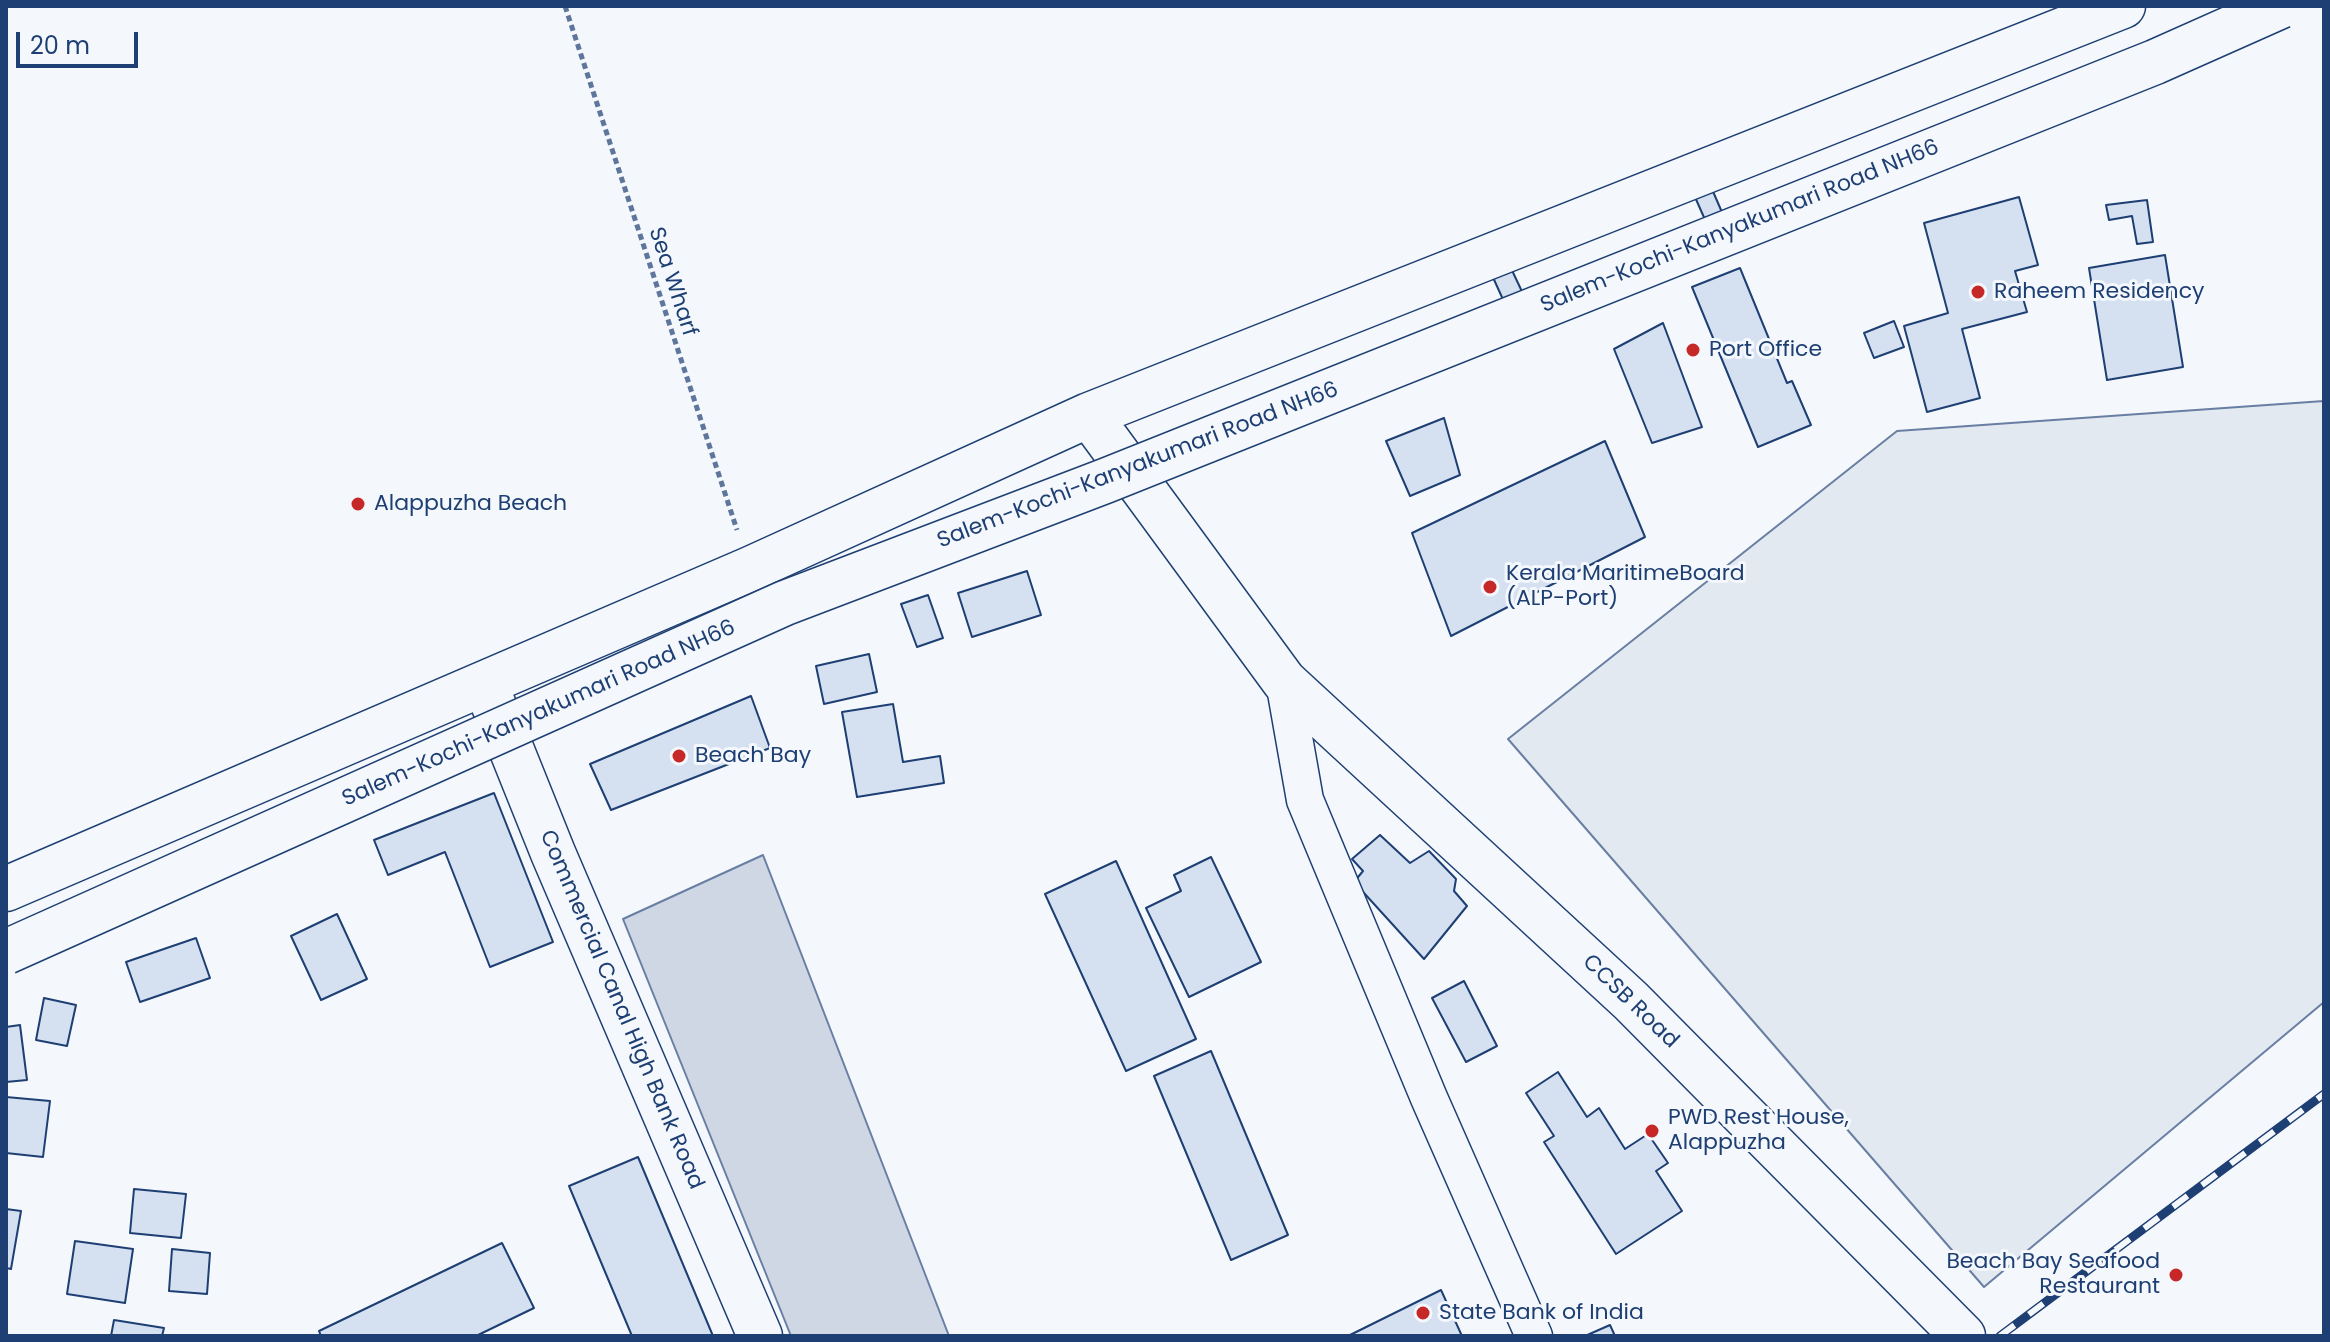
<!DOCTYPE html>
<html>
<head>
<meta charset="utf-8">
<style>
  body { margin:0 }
  #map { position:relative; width:2330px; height:1342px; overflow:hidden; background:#f4f7fb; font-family:Poppins,sans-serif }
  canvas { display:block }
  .frame { position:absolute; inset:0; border:8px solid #1d3f73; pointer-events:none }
  .scale { position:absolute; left:16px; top:32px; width:122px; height:36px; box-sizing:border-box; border:4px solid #1d3f73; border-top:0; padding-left:10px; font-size:24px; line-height:28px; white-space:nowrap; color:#1d3f73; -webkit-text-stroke:6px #f4f7fb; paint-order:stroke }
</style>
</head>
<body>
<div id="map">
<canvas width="2330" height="1342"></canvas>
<div class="frame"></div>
<div class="scale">20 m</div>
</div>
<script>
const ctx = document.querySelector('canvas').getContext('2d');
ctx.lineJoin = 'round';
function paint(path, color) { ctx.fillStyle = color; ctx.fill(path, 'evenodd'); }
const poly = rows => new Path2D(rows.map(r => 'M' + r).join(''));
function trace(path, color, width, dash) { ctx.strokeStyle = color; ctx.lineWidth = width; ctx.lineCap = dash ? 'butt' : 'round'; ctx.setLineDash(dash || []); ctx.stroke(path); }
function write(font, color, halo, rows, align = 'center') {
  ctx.font = font + ' Poppins,sans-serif'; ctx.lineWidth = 6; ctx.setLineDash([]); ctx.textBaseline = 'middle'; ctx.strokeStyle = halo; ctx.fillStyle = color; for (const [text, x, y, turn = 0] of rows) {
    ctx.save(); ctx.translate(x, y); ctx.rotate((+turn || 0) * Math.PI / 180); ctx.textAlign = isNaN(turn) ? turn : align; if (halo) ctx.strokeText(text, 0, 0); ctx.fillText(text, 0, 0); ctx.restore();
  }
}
const green = poly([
  [2324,401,2324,1002,1984,1287,1508,739,1897,431,2324,401]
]);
paint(green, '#e3e9f0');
trace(green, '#687fa3', 2);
const water = poly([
  [763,855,949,1336,791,1336,623,919,763,855]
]);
paint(water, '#cfd7e4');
trace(water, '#687fa3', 2);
const building = poly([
  [1708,180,1731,233,1714,240,1691,188,1708,180],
  [2019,197,2038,265,2015,271,2027,312,1962,329,1980,398,1927,412,1904,326,1948,313,1924,223,2019,197],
  [2147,200,2153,242,2137,244,2132,216,2109,220,2106,205,2147,200],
  [2165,255,2183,367,2107,380,2089,268,2165,255],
  [1509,264,1534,317,1515,326,1491,273,1509,264],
  [1740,268,1787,383,1792,381,1811,425,1758,447,1692,287,1740,268],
  [1894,321,1904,347,1874,358,1864,333,1894,321],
  [1663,323,1702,427,1652,443,1614,349,1663,323],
  [1444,418,1460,475,1410,496,1386,441,1444,418],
  [1605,441,1645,537,1451,636,1412,533,1605,441],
  [1027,571,1041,615,972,637,958,593,1027,571],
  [928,595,943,638,917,647,901,604,928,595],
  [869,654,877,692,824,704,816,666,869,654],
  [751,696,770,748,611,810,590,764,751,696],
  [893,704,903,762,940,756,944,783,857,797,842,712,893,704],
  [494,793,553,942,490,967,445,852,388,875,374,840,494,793],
  [1380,835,1410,863,1429,851,1456,879,1454,891,1467,906,1424,959,1354,882,1363,871,1352,859,1380,835],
  [1211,857,1261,962,1189,997,1146,908,1181,891,1174,875,1211,857],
  [1116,861,1196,1039,1126,1071,1045,894,1116,861],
  [337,914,367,979,321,1000,291,936,337,914],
  [196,938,210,978,140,1002,126,962,196,938],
  [1464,981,1497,1046,1466,1062,1432,998,1464,981],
  [44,998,76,1005,67,1046,36,1040,44,998],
  [20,1025,27,1080,6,1082,6,1027,20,1025],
  [1211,1051,1288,1235,1231,1260,1154,1076,1211,1051],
  [1558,1072,1587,1117,1599,1108,1625,1149,1648,1134,1668,1163,1656,1171,1682,1211,1616,1254,1544,1142,1554,1136,1526,1093,1558,1072],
  [6,1097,50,1101,43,1157,6,1153,6,1097],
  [638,1157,713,1336,632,1336,569,1186,638,1157],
  [134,1189,186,1194,181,1238,130,1233,134,1189],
  [6,1209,21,1211,11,1269,6,1268,6,1209],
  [75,1241,133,1249,125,1303,67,1294,75,1241],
  [502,1243,534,1308,476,1336,321,1336,319,1331,502,1243],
  [172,1249,210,1253,207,1294,169,1291,172,1249],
  [1441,1290,1462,1336,1348,1336,1441,1290],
  [114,1320,164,1328,162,1336,111,1336,114,1320],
  [1610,1325,1615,1336,1585,1336,1610,1325]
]);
paint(building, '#d5e0f0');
trace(building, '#1d3f73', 2);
const minor = poly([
  [1284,681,1305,800,1429,1098,1534,1336]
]);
const secondary = poly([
  [1089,415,1284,681,1631,1001,1963,1336],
  [490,696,553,853,760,1336],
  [6,889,750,569,1089,415,2123,6]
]);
trace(minor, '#1d3f73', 39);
trace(secondary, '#1d3f73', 47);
trace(poly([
  [565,6,737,530]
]), '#5e769c', 5, [6, 4]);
trace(minor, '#f4f7fb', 36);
trace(secondary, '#f4f7fb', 44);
const rail = poly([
  [2000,1336,2324,1094]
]);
trace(rail, '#1d3f73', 9);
trace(rail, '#f4f7fb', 6, [18]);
const trunkBridge = poly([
  [6,952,785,603,1105,481,2155,62,2281,6]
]);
trace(trunkBridge, '#1d3f73', 47, []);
trace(trunkBridge, '#f4f7fb', 44);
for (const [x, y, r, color] of [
  [1978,292,8,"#c62828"],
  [1693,350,8,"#c62828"],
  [358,504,8,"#c62828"],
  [1490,587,8,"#c62828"],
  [679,756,8,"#c62828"],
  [1652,1131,8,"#c62828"],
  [2176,1275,8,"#c62828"],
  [1423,1313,8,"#c62828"]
]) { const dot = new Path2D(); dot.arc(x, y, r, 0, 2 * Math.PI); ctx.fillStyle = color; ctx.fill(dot); trace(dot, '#f4f7fb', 3); }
write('22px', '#1d3f73', '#f4f7fb', [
  ["Salem-Kochi-Kanyakumari Road NH66",1740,227,-22],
  ["Sea Wharf",672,282,72],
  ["Salem-Kochi-Kanyakumari Road NH66",1138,466,-21],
  ["Salem-Kochi-Kanyakumari Road NH66",539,714,-24],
  ["CCSB Road",1630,1002,44],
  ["Commercial Canal High Bank Road",621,1010,67]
]);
write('22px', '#1d3f73', '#f4f7fb', [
  ["Raheem Residency",1994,292],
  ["Port Office",1709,350],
  ["Alappuzha Beach",374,504],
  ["Kerala MaritimeBoard",1506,574],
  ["(ALP-Port)",1506,599],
  ["Beach Bay",695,756],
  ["PWD Rest House,",1668,1118],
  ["Alappuzha",1668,1143],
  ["Beach Bay Seafood",2160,1262,"right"],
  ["Restaurant",2160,1287,"right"],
  ["State Bank of India",1439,1313]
], 'left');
</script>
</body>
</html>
